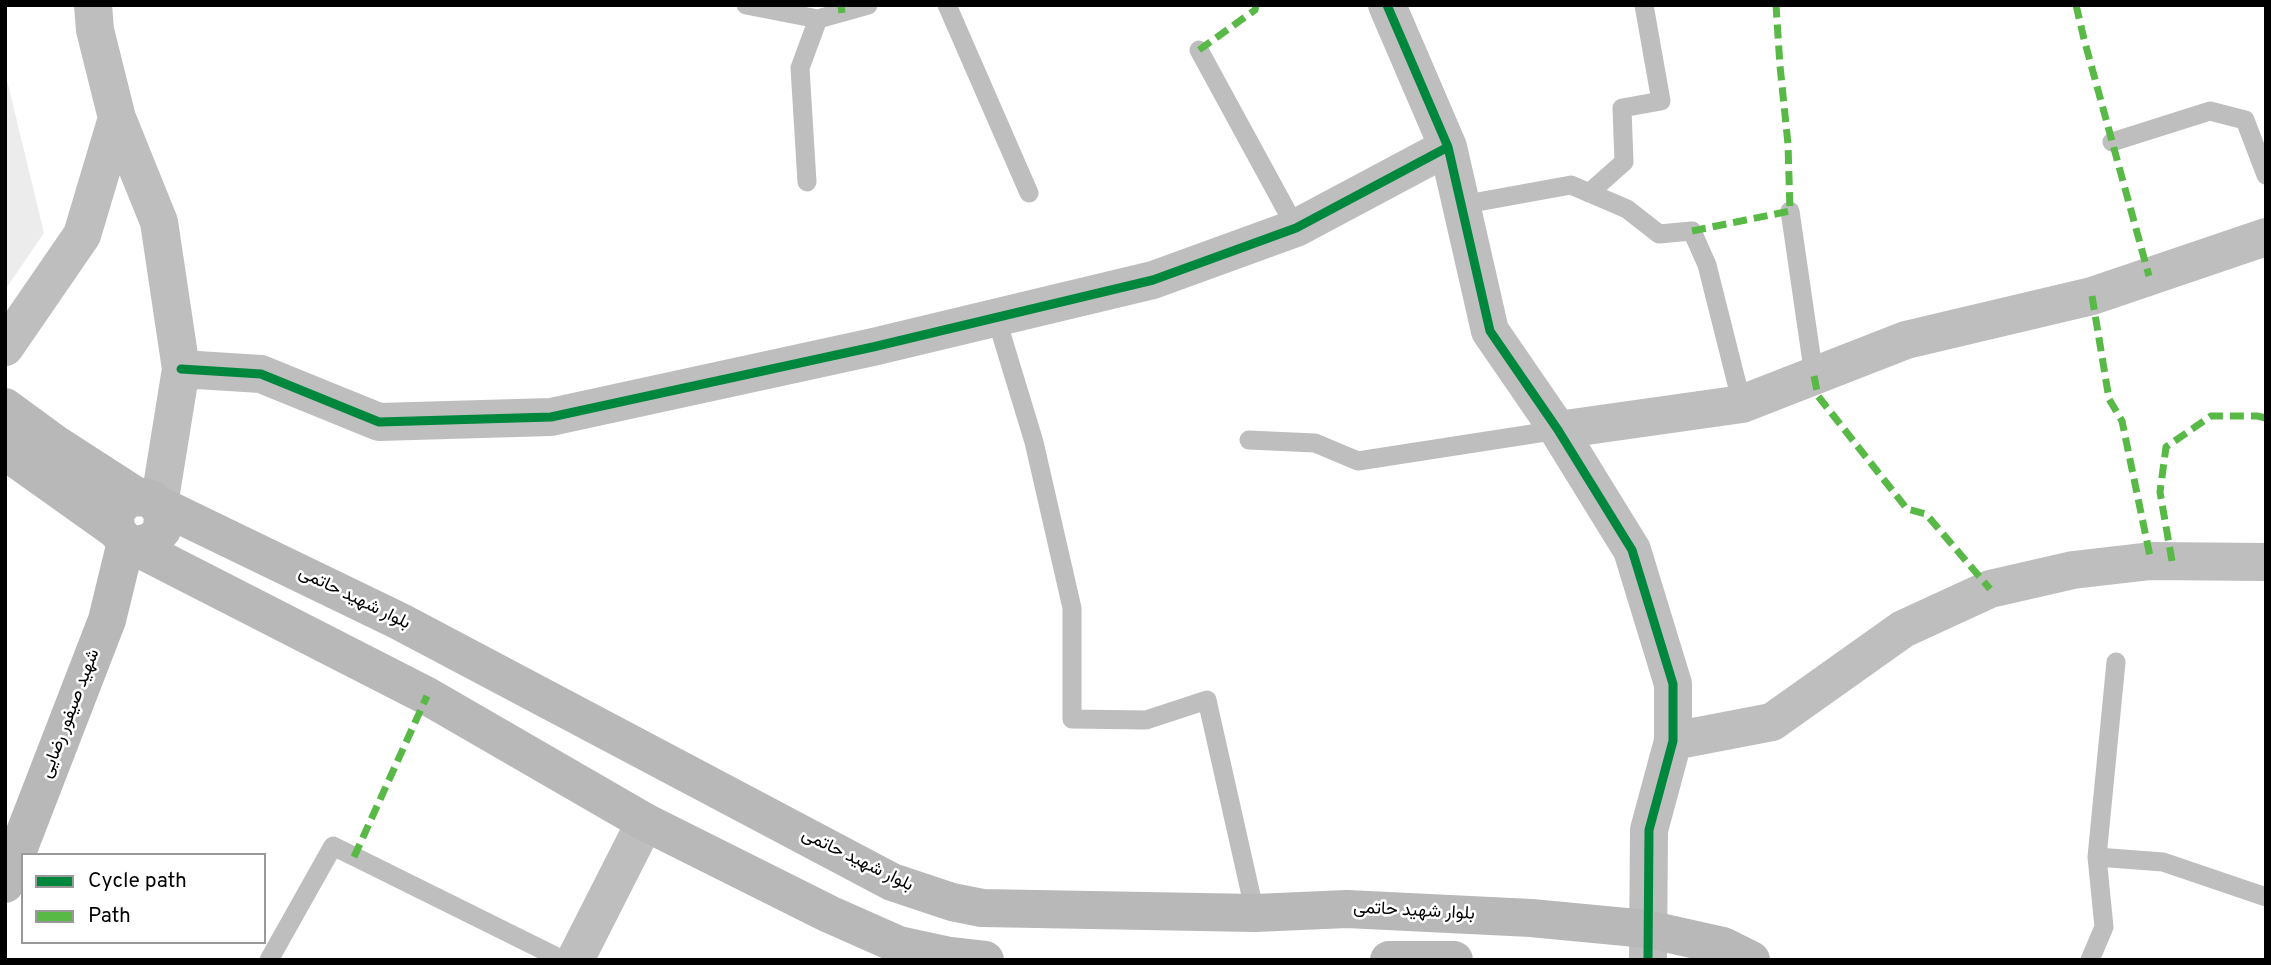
<!DOCTYPE html>
<html>
<head>
<meta charset="utf-8">
<style>
  body { margin:0 }
  #map { position:relative; width:2271px; height:965px; overflow:hidden; background:#fff; font-family:Overpass,sans-serif }
  canvas { display:block }
  .frame { position:absolute; inset:0; border:7px solid #000; pointer-events:none }
  .legend { position:absolute; left:21px; top:853px; width:245px; height:91px; box-sizing:border-box; background:#fff; border:2px solid #999; margin:0; padding:9px 12px; list-style:none; font-size:21px; color:#000 }
  .legend li { display:flex; align-items:center; gap:14px; height:35px }
  .legend b { width:35px; border:2px solid #999 }
</style>
</head>
<body>
<div id="map">
<canvas width="2271" height="965"></canvas>
<div class="frame"></div>
<ul class="legend">
<li><b style="height:9px;background:#00873e"></b>Cycle path</li>
<li><b style="height:9px;background:#58b947"></b>Path</li>
</ul>
</div>
<script>
const ctx = document.querySelector('canvas').getContext('2d');
ctx.lineJoin = 'round';
function paint(path, color) { ctx.fillStyle = color; ctx.fill(path, 'evenodd'); }
const poly = rows => new Path2D(rows.map(r => 'M' + r).join(''));
function trace(path, color, width, dash) { ctx.strokeStyle = color; ctx.lineWidth = width; ctx.lineCap = dash ? 'butt' : 'round'; ctx.setLineDash(dash || []); ctx.stroke(path); }
function write(font, color, halo, rows, align = 'center') {
  ctx.font = font + ' Overpass,Vazirmatn,sans-serif'; ctx.lineWidth = 5; ctx.setLineDash([]); ctx.textBaseline = 'middle'; ctx.strokeStyle = halo; ctx.fillStyle = color; for (const [text, x, y, turn = 0] of rows) {
    ctx.save(); ctx.translate(x, y); ctx.rotate((+turn || 0) * Math.PI / 180); ctx.textAlign = isNaN(turn) ? turn : align; if (halo) ctx.strokeText(text, 0, 0); ctx.fillText(text, 0, 0); ctx.restore();
  }
}
paint(poly([
  [5,72,44,233,5,290]
]), '#ececec');
trace(poly([
  [746,5,818,19,868,5],
  [947,5,1029,193],
  [1199,50,1296,228],
  [2112,142,2210,111,2245,120,2266,175],
  [807,182,800,68,818,19],
  [1589,193,1624,162,1622,108,1661,101,1644,5],
  [1461,205,1571,185,1627,209,1659,234,1692,231,1707,265,1742,404],
  [1790,211,1814,376],
  [996,317,1034,442,1072,608,1072,719,1146,720,1207,700,1255,913],
  [1249,440,1315,443,1358,461,1558,430],
  [2097,857,2163,862,2266,897],
  [269,960,333,846,563,960],
  [2090,960,2104,927,2097,857,2116,662]
]), '#bebebe', 19);
trace(poly([
  [93,5,95,30,117,118],
  [1387,5,1448,147,1490,331,1558,430,1632,550,1673,684,1673,741,1649,830,1648,960],
  [5,347,82,235,117,118,159,222,181,369,159,505],
  [181,369,261,374,379,422,551,417,873,347,1153,280,1296,228,1448,147],
  [1558,430,1742,404,1906,340,2092,296,2266,237],
  [1673,741,1772,722,1903,629,1990,589,2073,570,2151,561,2266,562],
  [575,960,645,822]
]), '#bebebe', 38);
trace(poly([
  [5,407,57,445,136,496],
  [5,451,116,530,126,542,135,545,151,542,162,530,163,513,153,500,145,497,129,498,118,508,115,515,116,530],
  [159,505,399,621,892,882,952,902,982,908,1255,913,1347,909,1531,918,1647,929,1723,946,1751,960],
  [5,884,107,620,126,542,427,696,645,822,829,914,899,945,950,956,985,960],
  [1389,960,1454,960]
]), '#b8b8b8', 38);
trace(poly([
  [841,5,842,13],
  [2076,5,2084,39,2149,276],
  [1199,50,1255,10,1256,5],
  [1692,231,1790,211,1788,144,1780,66,1776,5],
  [2092,296,2109,399,2122,421,2151,561],
  [1814,376,1818,396,1907,509,1926,514,1990,589],
  [2172,561,2160,492,2166,447,2211,416,2257,416,2266,418],
  [354,857,427,696]
]), '#58b947', 7, [14, 7]);
trace(poly([
  [1387,5,1448,147,1490,331,1558,430,1632,550,1673,684,1673,741,1649,830,1648,960],
  [181,369,261,374,379,422,551,417,873,347,1153,280,1296,228,1448,147]
]), '#00873e', 9);
write('18px', '#000', '#fff', [
  ["بلوار شهید حاتمی",354,599,26],
  ["شهید صیفور رضایی",71,714,-69],
  ["بلوار شهید حاتمی",857,861,26],
  ["بلوار شهید حاتمی",1414,912,3]
]);
</script>
</body>
</html>
